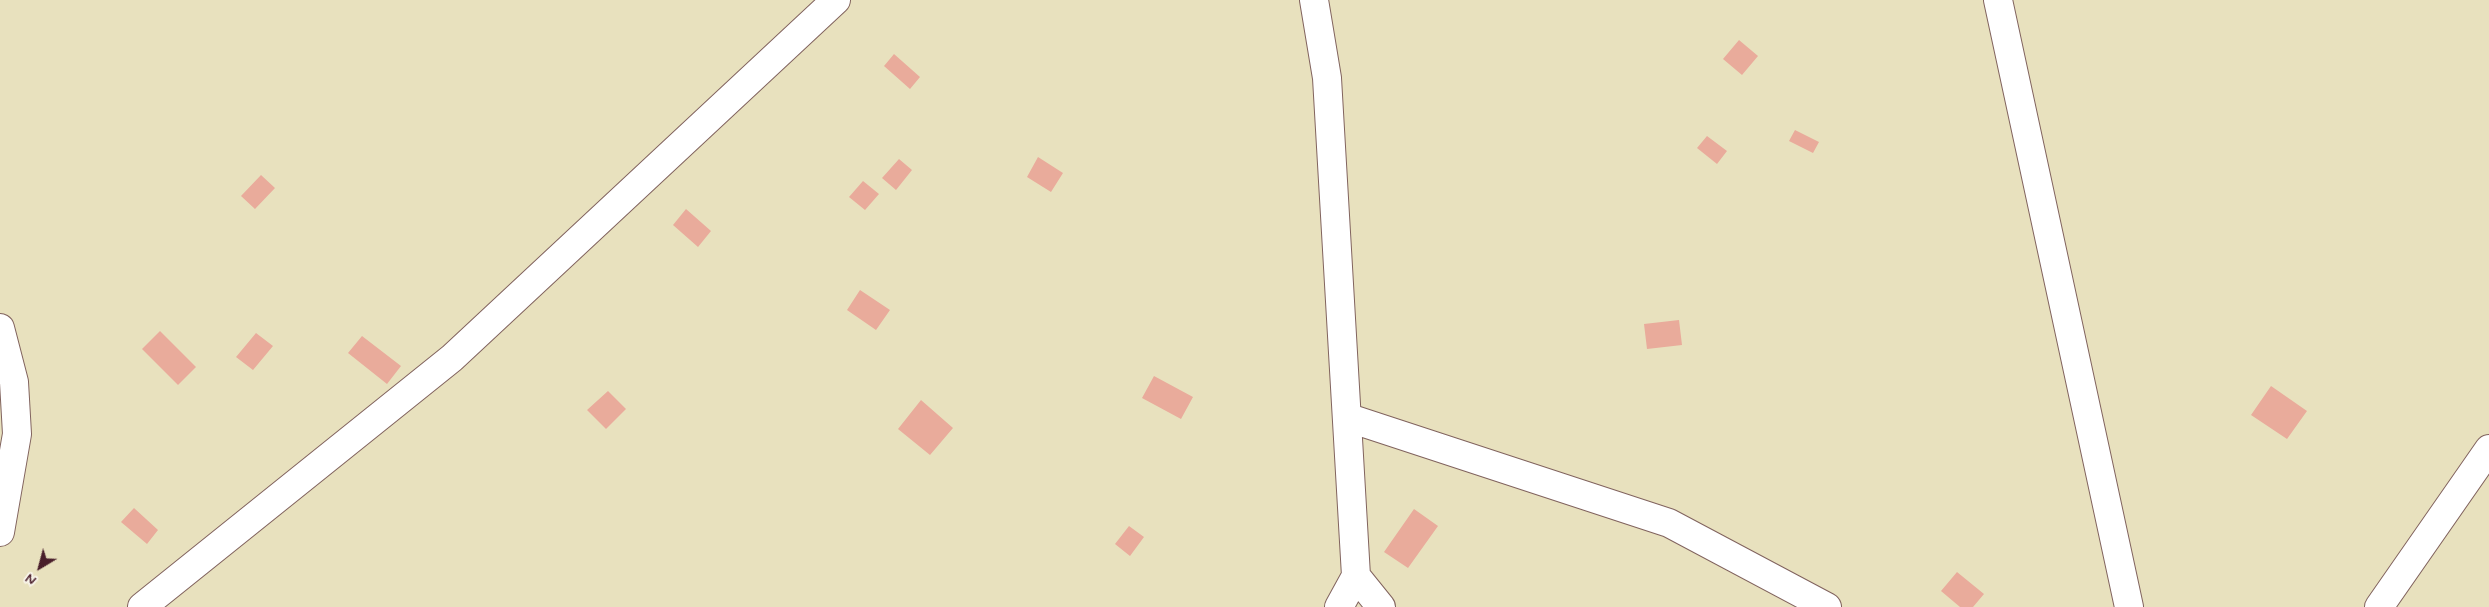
<!DOCTYPE html>
<html>
<head>
<meta charset="utf-8">
<style>
  body { margin:0 }
  #map { position:relative; width:2489px; height:607px; overflow:hidden; background:#e8e1be; font-family:Mynerve,sans-serif }
  canvas { display:block }
  .north { position:absolute; left:15px; top:542px; width:50px; height:50px; -webkit-text-stroke:4px #f7f3e8; paint-order:stroke; rotate:217deg; font-size:14px; font-weight:700; line-height:20px; text-align:center; color:#4a1f2b }
  .north::after { content:''; display:block; margin:auto; width:18px; height:22px; background:#4a1f2b; clip-path:polygon(50% 0,100% 100%,50% 72%,0 100%) }
</style>
</head>
<body>
<div id="map">
<canvas width="2489" height="607"></canvas>
<div class="north">N</div>
</div>
<script>
const ctx = document.querySelector('canvas').getContext('2d');
ctx.lineJoin = 'round';
function paint(path, color) { ctx.fillStyle = color; ctx.fill(path, 'evenodd'); }
const poly = rows => new Path2D(rows.map(r => 'M' + r).join(''));
function trace(path, color, width, dash) { ctx.strokeStyle = color; ctx.lineWidth = width; ctx.lineCap = dash ? 'butt' : 'round'; ctx.setLineDash(dash || []); ctx.stroke(path); }
paint(poly([
  [1739,40,1758,56,1742,75,1723,59],
  [894,54,920,77,910,89,884,66],
  [1795,130,1819,142,1813,153,1789,141],
  [1707,136,1727,151,1717,164,1697,148],
  [1038,157,1063,173,1051,192,1027,177],
  [899,159,912,170,896,190,882,178],
  [261,175,275,188,255,209,241,196],
  [863,181,879,194,865,210,849,197],
  [686,209,711,231,698,247,673,225],
  [860,290,890,310,876,330,847,310],
  [1679,320,1682,345,1647,349,1644,324],
  [160,331,196,367,178,385,142,349],
  [256,333,273,346,253,370,236,357],
  [362,336,401,366,387,384,348,353],
  [1154,376,1193,397,1181,419,1142,398],
  [2271,386,2307,411,2287,439,2251,415],
  [608,391,626,409,606,429,587,410],
  [921,400,953,428,930,455,898,429],
  [134,508,158,530,147,544,121,522],
  [1414,509,1438,526,1408,568,1384,552],
  [1129,526,1144,537,1130,556,1115,544],
  [1957,572,1984,594,1973,607,1960,607,1941,591]
]), '#e9ab9b');
const minor = poly([
  [1314,0,1327,78,1356,576,1339,607],
  [1998,0,2129,607],
  [0,328,14,382,17,434,0,532],
  [1349,418,1669,523,1827,607],
  [1356,576,1381,607],
  [142,607,452,358,836,0],
  [2379,607,2489,449]
]);
trace(minor, '#81635e', 30);
trace(minor, '#fff', 28);
</script>
</body>
</html>
